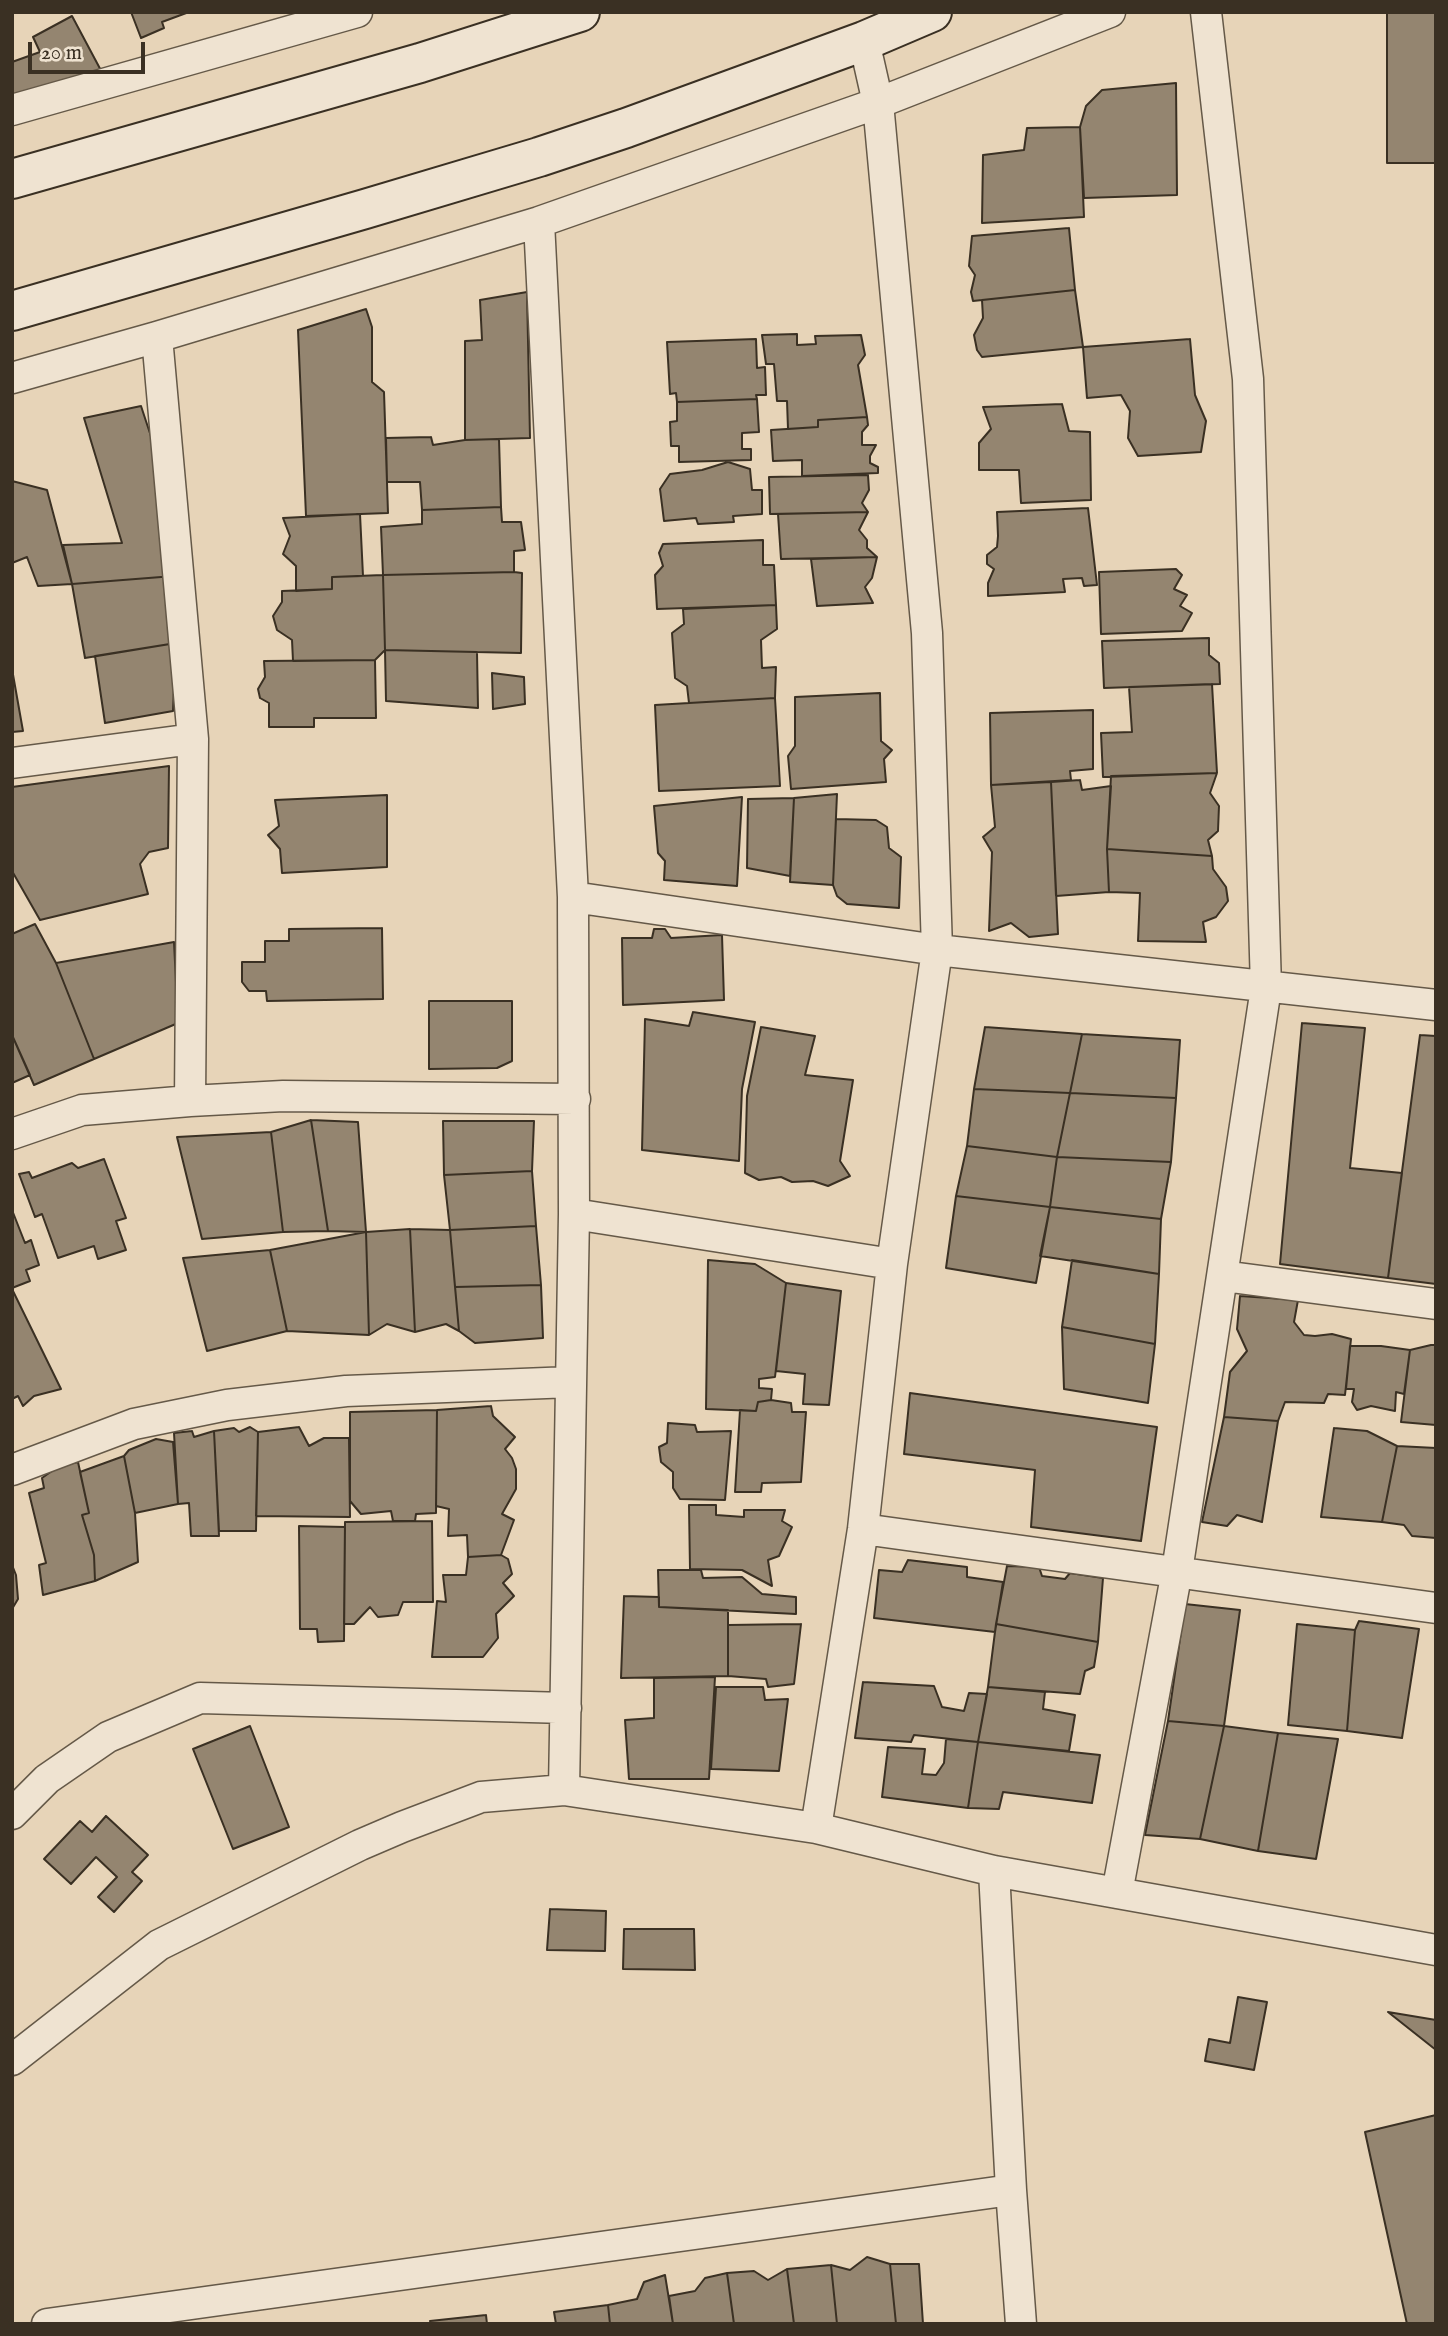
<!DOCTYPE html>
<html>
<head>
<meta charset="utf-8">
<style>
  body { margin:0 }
  #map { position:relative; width:1448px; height:2336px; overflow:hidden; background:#e7d4b8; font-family:"IM FELL English",serif }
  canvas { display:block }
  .frame { position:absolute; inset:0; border:14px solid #3a3023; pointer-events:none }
  .scale { position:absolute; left:28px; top:42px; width:117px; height:32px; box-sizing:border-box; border:4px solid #3a3023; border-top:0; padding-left:9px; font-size:21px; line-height:24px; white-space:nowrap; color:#3a3023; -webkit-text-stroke:5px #efe3d1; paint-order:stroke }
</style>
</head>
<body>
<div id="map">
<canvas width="1448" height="2336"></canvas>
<div class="frame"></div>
<div class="scale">20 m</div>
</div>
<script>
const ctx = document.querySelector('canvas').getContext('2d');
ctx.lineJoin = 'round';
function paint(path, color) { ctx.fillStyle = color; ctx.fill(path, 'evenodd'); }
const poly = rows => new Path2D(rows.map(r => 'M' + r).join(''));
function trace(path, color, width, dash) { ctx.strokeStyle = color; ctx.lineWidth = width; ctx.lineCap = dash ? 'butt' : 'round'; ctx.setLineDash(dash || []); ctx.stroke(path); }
const building = poly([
  [131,12,189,12,162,22,164,28,141,38,131,12],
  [1387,12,1436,12,1436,163,1387,163,1387,12],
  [72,16,105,78,12,109,12,62,40,52,33,37,72,16],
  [1176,83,1177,195,1084,198,1080,127,1086,106,1102,90,1176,83],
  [1080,127,1084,217,982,223,983,155,1024,150,1027,128,1080,127],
  [1069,228,1075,290,973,301,971,292,975,275,969,266,972,236,1069,228],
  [1075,290,1083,347,982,357,977,350,974,335,983,318,982,300,1075,290],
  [527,292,530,438,465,440,465,341,482,340,480,300,527,292],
  [366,309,372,327,372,382,384,392,388,513,306,516,298,330,366,309],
  [797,334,797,345,816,344,815,336,861,335,865,355,858,365,867,417,818,420,818,427,788,429,787,401,777,401,774,364,766,364,762,335,797,334],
  [756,339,757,368,765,367,766,395,756,395,757,399,677,402,676,393,670,394,667,342,756,339],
  [1190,339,1195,395,1206,421,1201,452,1138,456,1128,438,1130,411,1121,395,1087,398,1083,347,1190,339],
  [757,399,759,432,742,433,742,449,751,449,751,460,679,462,679,446,671,446,670,422,677,421,677,402,757,399],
  [1062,404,1069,431,1090,432,1091,500,1021,503,1019,470,979,470,979,443,991,429,983,407,1062,404],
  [141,406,169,491,174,576,72,584,63,545,122,543,84,418,141,406],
  [867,417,868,425,862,432,862,445,876,445,870,456,870,463,878,467,878,473,802,476,802,460,773,461,771,430,818,427,818,420,867,417],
  [431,437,433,445,465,440,499,439,501,507,422,510,420,482,387,482,386,438,431,437],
  [728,462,750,469,752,490,762,490,762,514,733,516,734,522,698,524,696,518,664,521,660,489,670,474,702,470,728,462],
  [868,475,869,490,862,503,868,512,770,514,769,477,868,475],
  [12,481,47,490,72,584,38,586,27,557,12,563,12,481],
  [501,507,502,522,521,522,525,550,514,551,514,572,383,575,381,527,422,524,422,510,501,507],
  [1088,508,1097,585,1084,586,1082,578,1063,579,1065,592,988,596,988,583,994,569,987,564,987,555,997,547,998,536,997,512,1088,508],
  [868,512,859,530,867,540,867,548,877,557,781,559,778,514,868,512],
  [360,514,363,576,332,577,332,589,296,591,296,566,283,554,290,536,283,518,360,514],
  [763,540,763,565,774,565,776,605,657,609,655,575,663,566,659,553,663,544,763,540],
  [877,557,872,578,865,587,873,603,817,606,811,559,877,557],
  [1176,569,1182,575,1174,589,1187,595,1180,606,1192,613,1182,631,1101,634,1099,572,1176,569],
  [514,572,522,573,521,653,385,650,383,575,514,572],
  [383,575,385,650,375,660,293,661,292,640,277,630,273,616,282,602,282,591,332,589,332,577,383,575],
  [174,576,176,643,85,658,72,584,174,576],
  [776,605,777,629,761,640,762,668,776,667,775,698,689,703,687,686,675,678,672,633,684,624,683,609,776,605],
  [1209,638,1209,655,1219,663,1220,684,1104,688,1102,641,1209,638],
  [176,643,173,711,105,723,95,656,176,643],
  [385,650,477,652,478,708,386,701,385,650],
  [375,660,376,718,314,718,314,727,269,727,269,703,260,698,258,689,265,677,264,661,375,660],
  [12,669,23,731,12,732,12,669],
  [492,673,524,677,525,704,493,709,492,673],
  [1212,684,1217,773,1103,777,1101,733,1132,732,1129,687,1212,684],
  [880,693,881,741,892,750,884,759,886,782,791,789,788,756,795,746,795,697,880,693],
  [775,698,780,786,659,791,655,705,775,698],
  [1093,710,1093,769,1070,771,1071,780,991,785,990,713,1093,710],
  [169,766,168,848,149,852,140,864,148,894,40,920,12,871,12,787,169,766],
  [1217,773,1210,793,1219,806,1218,831,1208,840,1212,856,1107,849,1111,776,1217,773],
  [1080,780,1082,790,1111,786,1107,849,1109,892,1056,896,1051,782,1080,780],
  [1051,782,1058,934,1029,937,1011,923,989,931,992,852,983,837,995,827,991,785,1051,782],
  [837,794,833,885,790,882,794,798,837,794],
  [387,795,387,867,282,873,280,849,268,835,279,826,275,800,387,795],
  [742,797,737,886,664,880,665,861,658,853,654,806,742,797],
  [794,798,790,876,747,868,748,799,794,798],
  [836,819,876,820,887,827,889,848,901,857,899,908,847,904,837,896,833,885,836,819],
  [1107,849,1212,856,1213,869,1226,887,1228,901,1216,917,1203,922,1206,942,1138,941,1140,893,1109,892,1107,849],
  [35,924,56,963,94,1059,34,1085,12,1035,12,934,35,924],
  [382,928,383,999,267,1001,266,991,249,991,242,982,242,962,265,962,265,941,289,941,289,929,382,928],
  [654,929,665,929,671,938,722,935,724,1000,623,1005,622,938,652,938,654,929],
  [174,942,178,1023,94,1059,56,963,174,942],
  [429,1001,512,1001,512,1061,497,1068,429,1069,429,1001],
  [693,1012,755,1022,742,1089,739,1161,642,1150,645,1019,689,1026,693,1012],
  [1302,1023,1365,1028,1350,1168,1402,1173,1388,1278,1280,1264,1302,1023],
  [761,1027,815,1036,805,1075,853,1080,840,1161,850,1176,828,1186,813,1181,792,1182,781,1177,759,1180,745,1173,747,1096,761,1027],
  [985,1027,1082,1034,1070,1093,974,1089,985,1027],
  [1082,1034,1180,1040,1176,1098,1070,1093,1082,1034],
  [12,1035,30,1075,12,1083,12,1035],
  [1420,1035,1436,1036,1436,1284,1388,1278,1420,1035],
  [974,1089,1070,1093,1057,1157,967,1146,974,1089],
  [1070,1093,1176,1098,1171,1162,1057,1157,1070,1093],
  [311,1120,358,1122,366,1232,328,1231,311,1120],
  [311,1120,328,1231,283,1232,271,1132,311,1120],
  [443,1121,534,1121,532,1171,444,1175,443,1121],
  [271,1132,283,1232,202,1239,177,1137,271,1132],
  [967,1146,1057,1157,1050,1207,956,1196,967,1146],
  [1057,1157,1171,1162,1161,1219,1050,1207,1057,1157],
  [104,1159,126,1218,116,1221,126,1250,98,1259,94,1246,58,1258,42,1214,35,1217,19,1174,29,1172,32,1178,72,1163,78,1168,104,1159],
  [532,1171,536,1226,450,1230,444,1175,532,1171],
  [956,1196,1050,1207,1036,1283,946,1268,956,1196],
  [1050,1207,1161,1219,1159,1274,1040,1256,1050,1207],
  [12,1210,25,1243,31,1240,39,1265,26,1270,30,1281,12,1288,12,1210],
  [536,1226,541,1285,455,1287,450,1230,536,1226],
  [410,1229,415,1332,387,1324,369,1335,366,1232,410,1229],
  [410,1229,450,1230,459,1331,446,1324,415,1332,410,1229],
  [366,1232,369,1335,287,1331,270,1250,366,1232],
  [270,1250,287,1331,207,1351,183,1258,270,1250],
  [708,1260,755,1264,786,1283,775,1377,759,1379,759,1388,772,1389,771,1400,758,1402,756,1411,706,1409,708,1260],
  [1072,1260,1159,1274,1155,1344,1062,1327,1072,1260],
  [786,1283,841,1291,829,1405,803,1404,805,1374,776,1371,786,1283],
  [541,1285,543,1338,475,1343,459,1331,455,1287,541,1285],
  [12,1289,61,1389,34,1396,23,1406,18,1396,12,1399,12,1289],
  [1240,1296,1298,1300,1294,1322,1304,1335,1315,1336,1332,1334,1351,1339,1345,1395,1328,1394,1324,1403,1285,1402,1278,1421,1224,1417,1230,1372,1247,1351,1237,1329,1240,1296],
  [1062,1327,1155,1344,1148,1403,1064,1389,1062,1327],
  [1431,1345,1436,1345,1436,1425,1401,1422,1410,1350,1431,1345],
  [1350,1346,1381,1346,1410,1350,1404,1394,1396,1392,1395,1411,1371,1406,1357,1410,1352,1402,1354,1389,1346,1389,1350,1346],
  [910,1393,1157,1427,1141,1541,1031,1527,1035,1470,904,1454,910,1393],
  [771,1400,791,1403,792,1412,806,1412,801,1482,762,1483,761,1492,735,1492,740,1410,756,1411,758,1402,771,1400],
  [491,1406,493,1416,515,1437,505,1449,512,1458,516,1469,516,1489,502,1514,514,1520,501,1555,468,1557,467,1535,448,1536,449,1509,436,1506,437,1410,491,1406],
  [437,1410,436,1513,416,1514,415,1521,393,1521,391,1511,361,1514,350,1501,350,1412,437,1410],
  [1224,1417,1278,1421,1262,1522,1237,1515,1227,1526,1202,1522,1224,1417],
  [668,1423,695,1425,697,1432,731,1431,725,1500,680,1499,673,1488,673,1472,661,1462,659,1447,667,1443,668,1423],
  [250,1427,258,1432,256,1531,219,1531,214,1431,234,1428,239,1432,250,1427],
  [299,1427,309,1446,324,1438,349,1438,350,1517,256,1516,258,1432,299,1427],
  [1334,1428,1367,1431,1397,1446,1382,1522,1321,1517,1334,1428],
  [192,1431,194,1437,214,1431,219,1536,191,1536,189,1503,178,1504,174,1433,192,1431],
  [156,1439,173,1442,178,1504,135,1513,124,1456,129,1450,156,1439],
  [1397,1446,1436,1448,1436,1538,1412,1536,1404,1525,1382,1522,1397,1446],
  [124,1456,135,1513,138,1562,95,1581,94,1555,82,1515,89,1513,80,1472,124,1456],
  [78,1462,89,1513,82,1515,94,1555,95,1581,43,1595,39,1565,46,1563,29,1493,44,1488,42,1478,59,1466,78,1462],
  [689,1505,716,1505,716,1515,744,1517,744,1510,785,1510,782,1521,792,1527,779,1556,768,1560,772,1586,742,1570,690,1569,689,1505],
  [432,1521,433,1602,403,1602,398,1615,378,1617,370,1607,354,1624,344,1624,345,1522,432,1521],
  [299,1526,345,1527,344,1641,318,1642,317,1629,300,1629,299,1526],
  [501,1555,508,1559,512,1574,503,1583,514,1596,496,1614,498,1638,483,1657,432,1657,437,1601,446,1602,443,1575,466,1575,468,1557,501,1555],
  [908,1560,967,1567,967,1577,1003,1582,995,1632,874,1618,879,1570,902,1572,908,1560],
  [12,1565,16,1575,18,1599,12,1609,12,1565],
  [1007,1566,1039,1567,1042,1576,1065,1579,1070,1573,1103,1578,1098,1642,996,1624,1007,1566],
  [658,1570,701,1570,703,1578,742,1577,762,1594,796,1597,796,1614,659,1607,658,1570],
  [624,1596,659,1597,659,1607,728,1610,728,1676,621,1678,624,1596],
  [1185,1604,1240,1610,1224,1726,1168,1721,1185,1604],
  [1359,1621,1419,1629,1402,1738,1347,1731,1355,1630,1359,1621],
  [801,1624,794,1684,768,1687,766,1679,728,1676,728,1625,801,1624],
  [996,1624,1098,1642,1094,1667,1085,1671,1080,1694,988,1687,996,1624],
  [1297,1624,1355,1630,1347,1731,1288,1725,1297,1624],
  [715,1677,709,1779,629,1779,625,1720,654,1718,654,1678,715,1677],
  [863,1682,934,1686,942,1707,964,1711,969,1693,987,1694,978,1742,914,1735,911,1742,855,1738,863,1682],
  [716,1687,763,1687,765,1700,788,1699,779,1771,711,1769,716,1687],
  [988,1687,1045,1692,1043,1709,1075,1715,1069,1751,978,1742,988,1687],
  [1168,1721,1224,1726,1200,1839,1145,1835,1168,1721],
  [250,1726,289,1827,233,1849,193,1749,250,1726],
  [1224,1726,1278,1733,1258,1851,1200,1839,1224,1726],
  [1278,1733,1338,1739,1316,1859,1258,1851,1278,1733],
  [946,1739,978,1742,968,1808,882,1797,888,1747,925,1749,922,1774,936,1775,944,1763,946,1739],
  [978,1742,1100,1755,1092,1803,1003,1792,999,1809,968,1808,978,1742],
  [106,1816,148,1855,132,1872,142,1881,114,1912,98,1897,117,1877,96,1857,71,1884,44,1859,80,1821,92,1832,106,1816],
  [550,1909,606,1911,605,1951,547,1950,550,1909],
  [624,1929,694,1929,695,1970,623,1969,624,1929],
  [1238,1997,1267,2002,1254,2070,1205,2061,1209,2039,1230,2043,1238,1997],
  [1388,2012,1436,2020,1436,2050,1388,2012],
  [1436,2115,1436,2324,1407,2324,1365,2132,1436,2115],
  [867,2257,890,2264,896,2324,837,2324,831,2265,850,2270,867,2257],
  [890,2264,919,2264,923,2324,896,2324,890,2264],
  [831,2265,837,2324,794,2324,787,2269,831,2265],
  [787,2269,794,2324,734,2324,727,2273,754,2271,768,2280,787,2269],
  [727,2273,734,2324,673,2324,669,2296,695,2291,705,2278,727,2273],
  [665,2275,673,2324,610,2324,608,2305,637,2299,644,2282,665,2275],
  [608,2305,610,2324,556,2324,554,2312,608,2305],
  [486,2315,487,2324,431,2324,430,2321,486,2315]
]);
paint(building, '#948570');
trace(building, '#3a3023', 2);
const street = poly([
  [12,110,357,12],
  [539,222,573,897,574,1214,564,1790],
  [157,337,193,739,190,1101],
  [12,378,157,337,539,222,878,103,1110,12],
  [12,763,193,739],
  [573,897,937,950,1436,1005],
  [12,1134,82,1110,190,1101,283,1096,575,1099],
  [574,1214,892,1264],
  [1223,1276,1436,1304],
  [12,1470,134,1424,227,1405,346,1391,571,1382],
  [863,1529,1436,1608],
  [12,1814,47,1779,108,1737,200,1698,566,1708],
  [816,1828,863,1529,892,1264,937,950,927,633,878,103,864,41],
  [994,1871,1011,2190,1021,2324],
  [1117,1893,1177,1571,1266,988,1248,379,1206,12],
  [12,2060,159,1945,360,1845,402,1827,481,1797,564,1790,816,1828,994,1871,1436,1950],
  [47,2324,1011,2190]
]);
const secondary = poly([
  [12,179,420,63,580,12],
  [12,311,365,209,539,157,626,128,864,41,932,12]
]);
trace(street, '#655948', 33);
trace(secondary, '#3a3023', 42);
trace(street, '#efe3d1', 30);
trace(secondary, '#efe3d1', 38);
</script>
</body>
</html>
